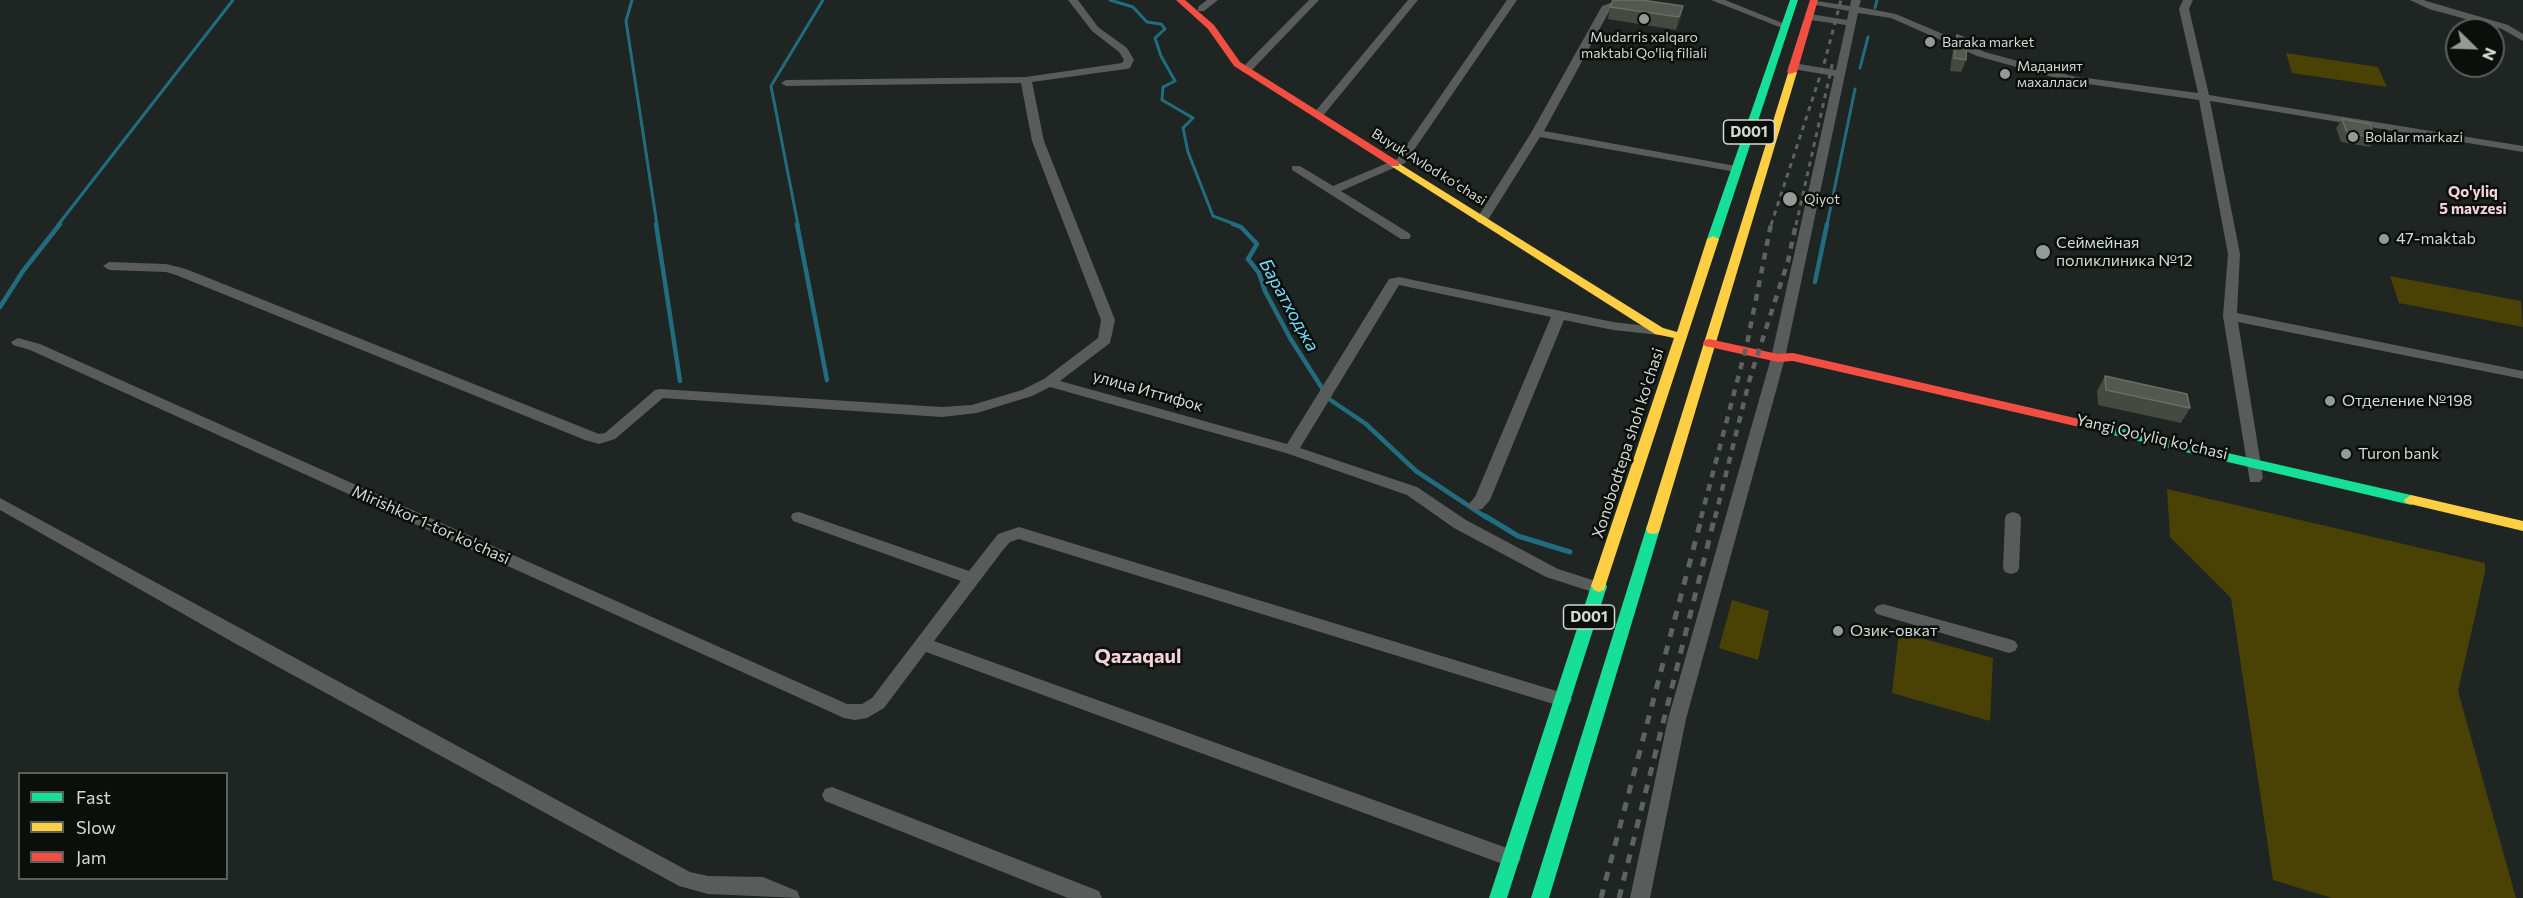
<!DOCTYPE html>
<html>
<head>
<meta charset="utf-8">
<style>
  body { margin:0 }
  #map { position:relative; width:2523px; height:898px; overflow:hidden; background:#1f2522; font-family:Commissioner,sans-serif }
  canvas { display:block }
  .legend { position:absolute; left:18px; top:772px; width:210px; height:108px; box-sizing:border-box; background:#0a0f0c; border:2px solid #5a605c; margin:0; padding:8px 10px; list-style:none; font-size:18px; color:#d3dad5 }
  .legend li { display:flex; align-items:center; gap:12px; height:30px }
  .legend b { width:30px; border:2px solid #5a605c }
  .north { position:absolute; left:2445px; top:18px; width:60px; height:60px; box-sizing:border-box; background:#0a0f0c; border:2px solid #5a605c; border-radius:50%; rotate:113deg; font-size:16px; font-weight:700; line-height:24px; text-align:center; color:#d3dad5 }
  .north::after { content:''; display:block; margin:auto; width:21px; height:27px; background:#949b96; clip-path:polygon(50% 0,100% 100%,50% 72%,0 100%) }
</style>
</head>
<body>
<div id="map">
<canvas width="2523" height="898"></canvas>
<ul class="legend">
<li><b style="height:8px;background:#16e098"></b>Fast</li>
<li><b style="height:8px;background:#ffcf43"></b>Slow</li>
<li><b style="height:8px;background:#f24e42"></b>Jam</li>
</ul>
<div class="north">N</div>
</div>
<script>
const ctx = document.querySelector('canvas').getContext('2d');
ctx.lineJoin = 'round';
function paint(path, color) { ctx.fillStyle = color; ctx.fill(path, 'evenodd'); }
const poly = rows => new Path2D(rows.map(r => 'M' + r).join(''));
function trace(path, color, width, dash) { ctx.strokeStyle = color; ctx.lineWidth = width; ctx.lineCap = dash ? 'butt' : 'round'; ctx.setLineDash(dash || []); ctx.stroke(path); }
function write(font, color, halo, rows, align = 'center') {
  ctx.font = font + ' Commissioner,sans-serif'; ctx.lineWidth = 5; ctx.setLineDash([]); ctx.textBaseline = 'middle'; ctx.strokeStyle = halo; ctx.fillStyle = color; for (const [text, x, y, turn = 0] of rows) {
    ctx.save(); ctx.translate(x, y); ctx.rotate((+turn || 0) * Math.PI / 180); ctx.textAlign = isNaN(turn) ? turn : align; if (halo) ctx.strokeText(text, 0, 0); ctx.fillText(text, 0, 0); ctx.restore();
  }
}
paint(poly([
  [2286,53,2378,67,2387,87,2292,73],
  [2390,276,2521,301,2523,327,2399,303],
  [2167,489,2485,563,2485,572,2458,691,2516,898,2332,898,2273,880,2231,598,2170,537],
  [1732,600,1769,611,1758,660,1719,648],
  [1899,632,1993,658,1990,721,1892,693]
]), '#4a4105');
trace(poly([
  [632,0,626,21,657,225],
  [1110,0,1133,7,1147,22,1161,24,1165,29,1155,38,1161,56,1175,81,1163,87,1162,100,1193,118,1183,128,1188,152,1213,216,1237,225],
  [1875,8,1877,0],
  [1860,68,1868,37],
  [58,225,233,0],
  [798,225,771,86,823,0],
  [1827,225,1855,89]
]), '#216d7f', 3);
trace(poly([
  [656,224,680,381],
  [797,224,827,380],
  [1233,224,1241,227,1257,244,1248,259,1259,273,1265,291,1290,338,1329,399,1366,424,1416,471,1487,518],
  [1815,282,1827,224],
  [0,307,23,271,60,224]
]), '#216d7f', 4.5);
trace(poly([
  [1485,516,1518,536,1570,552]
]), '#216d7f', 5);
paint(poly([
  [1068,0,1078,0,1098,27,1127,48,1134,60,1130,68,1126,69,1032,82,1044,141,1115,320,1110,343,1060,381,1287,444,1389,279,1399,277,1613,322,1664,328,1666,331,1664,334,1659,335,1613,330,1564,320,1490,500,1482,509,1476,510,1470,509,1468,505,1475,497,1551,317,1399,285,1300,448,1417,487,1466,520,1558,569,1605,584,1607,588,1605,592,1599,594,1546,577,1454,528,1407,495,1286,453,1050,387,1032,396,977,413,942,417,663,398,615,439,599,444,585,440,176,275,166,272,109,270,103,266,109,262,166,264,186,269,599,434,605,433,655,390,660,389,942,407,972,405,1022,390,1044,379,1098,338,1101,320,1032,141,1021,83,786,86,781,83,786,80,1026,77,1122,63,1124,60,1119,52,1092,31,1068,0],
  [1207,0,1218,0,1204,11,1198,11,1198,7,1207,0],
  [1309,0,1319,0,1250,72,1242,72,1242,68,1309,0],
  [1408,0,1418,0,1322,117,1314,117,1314,113,1408,0],
  [1507,0,1517,0,1405,163,1341,191,1409,233,1411,236,1409,239,1401,239,1292,170,1292,166,1300,166,1333,186,1397,159,1507,0],
  [1619,0,1635,0,1611,8,1544,131,1736,166,1742,169,1736,172,1540,137,1486,223,1478,223,1476,220,1531,133,1602,6,1619,0],
  [1711,0,1725,0,1790,26,1782,28,1711,0],
  [1810,0,1850,6,1851,0,1861,0,1859,7,1896,14,1985,52,2072,76,2198,93,2179,9,2183,0,2193,0,2189,9,2209,95,2523,146,2523,152,2210,101,2240,254,2237,313,2523,371,2523,379,2238,322,2263,478,2260,482,2250,482,2223,316,2228,254,2199,100,2067,81,1977,56,1891,18,1858,13,1785,358,1686,719,1650,898,1630,898,1668,719,1771,358,1834,76,1793,69,1788,66,1793,63,1836,70,1846,25,1810,20,1805,17,1810,14,1847,20,1849,11,1810,4,1810,0],
  [2410,0,2423,0,2508,25,2523,34,2523,41,2502,29,2429,9,2410,0],
  [18,338,40,344,847,704,862,704,872,698,961,581,793,521,791,517,793,513,799,512,969,571,998,534,1019,527,1563,693,1569,695,1572,700,1569,705,1563,707,1019,539,1010,542,1003,550,934,641,1518,852,1521,858,1518,864,1511,867,926,652,884,708,867,718,855,720,844,718,30,350,13,345,11,342,18,338],
  [0,498,690,872,708,876,763,877,797,891,800,898,708,894,679,886,238,645,0,510,0,498],
  [2013,512,2019,514,2021,518,2019,568,2017,572,2011,574,2005,572,2003,568,2005,518,2007,514,2013,512],
  [1883,604,2009,639,2015,641,2018,646,2015,651,2009,653,1877,614,1874,610,1877,606,1883,604],
  [832,787,1099,891,1102,898,1068,898,825,801,822,795,825,789,832,787]
]), '#5a5c5c');
paint(poly([
  [1790,0,1798,0,1719,239,1717,241,1709,241,1707,239,1790,0],
  [2088,421,2411,495,2418,500,2411,505,2083,428,2081,425,2088,421],
  [1653,524,1658,525,1660,529,1549,898,1531,898,1646,529,1648,525,1653,524],
  [1599,580,1604,582,1607,586,1507,898,1489,898,1591,586,1594,582,1599,580]
]), '#16e098');
paint(poly([
  [1789,70,1797,72,1660,529,1658,533,1653,534,1648,533,1646,529,1789,70],
  [1395,161,1663,328,1677,332,1707,239,1713,236,1719,239,1604,590,1599,592,1594,590,1591,586,1674,338,1655,334,1391,166,1391,162,1395,161],
  [2411,495,2523,521,2523,531,2406,503,2404,500,2411,495]
]), '#ffcf43');
paint(poly([
  [1176,0,1185,0,1214,25,1240,62,1399,162,1399,166,1391,166,1234,66,1208,29,1176,0],
  [1810,0,1818,0,1797,72,1789,74,1787,72,1810,0],
  [1709,339,1778,354,1793,353,2088,421,2095,425,2088,429,1793,361,1778,362,1705,346,1703,343,1705,340,1709,339]
]), '#f24e42');
trace(poly([
  [1771,225,1824,64,1841,0],
  [1796,225,1833,61]
]), '#5f6261', 3, [5, 5]);
trace(poly([
  [1701,518,1747,344,1771,224],
  [1715,518,1750,378,1788,261,1796,224]
]), '#5f6261', 4.5, [7, 7]);
trace(poly([
  [1601,898,1702,516],
  [1619,898,1715,516]
]), '#5f6261', 5, [9, 9]);
paint(poly([
  [1642,0,1681,19,1676,30,1608,19,1610,7],
  [1957,35,1966,60,1961,72,1950,71,1953,48],
  [2342,119,2375,138,2370,147,2341,142,2336,128],
  [2105,376,2190,408,2181,423,2098,405,2097,391]
]), '#444a40');
paint(poly([
  [1683,6,1681,19,1676,30,1679,17]
]), '#2f352d');
const building = poly([
  [1613,0,1642,0,1683,6,1679,17,1610,7,1613,0],
  [1957,35,1967,39,1966,60,1954,58,1957,35],
  [2342,119,2370,124,2375,138,2347,133,2342,119],
  [2105,376,2187,394,2190,408,2106,390,2105,376]
]);
paint(building, '#535950');
trace(building, '#676e65', 1.5);
for (const [x, y, r, color] of [
  [1644,19,6,"#949b96"],
  [1930,42,6,"#949b96"],
  [2005,74,6,"#949b96"],
  [2353,137,6,"#949b96"],
  [1790,199,8,"#949b96"],
  [2384,239,6,"#949b96"],
  [2043,252,8,"#949b96"],
  [2330,401,6,"#949b96"],
  [2346,454,6,"#949b96"],
  [1838,631,6,"#949b96"]
]) { const dot = new Path2D(); dot.arc(x, y, r, 0, 2 * Math.PI); ctx.fillStyle = color; ctx.fill(dot); trace(dot, '#0a0f0c', 2); }
write('14px', '#d3dad5', '#0a0f0c', [
  ["Mudarris xalqaro",1644,37,"center"],
  ["maktabi Qo'liq filiali",1644,53,"center"],
  ["Baraka market",1942,42],
  ["Маданият",2017,66],
  ["махалласи",2017,82],
  ["Bolalar markazi",2365,137],
  ["Qiyot",1804,199]
], 'left');
write('14px', '#d3dad5', '#0a0f0c', [
  ["Buyuk Avlod koʻchasi",1429,167,32]
]);
for (const [x, y, w] of [
  [1749,132,51],
  [1589,617,51]
]) { const box = new Path2D(); box.roundRect(x - w / 2, y - 12, w, 24, 4.5); ctx.fillStyle = '#0a0f0c'; ctx.fill(box); trace(box, '#d3dad5', 1.5); }
write('bold 15px', '#d3dad5', null, [
  ["D001",1749,132],
  ["D001",1589,617]
]);
write('bold 15px', '#f6d2d8', '#0a0f0c', [
  ["Qo'yliq",2473,192],
  ["5 mavzesi",2473,209]
]);
write('16px', '#d3dad5', '#0a0f0c', [
  ["47-maktab",2396,239],
  ["Сеймейная",2056,243],
  ["поликлиника №12",2056,261],
  ["Отделение №198",2342,401],
  ["Turon bank",2358,454],
  ["Озик-овкат",1850,631]
], 'left');
write('16px', '#d3dad5', '#0a0f0c', [
  ["улица Иттифок",1148,391,16],
  ["Yangi Qo'yliq ko'chasi",2152,437,13],
  ["Xonobodtepa shoh ko'chasi",1628,443,-72],
  ["Mirishkor 1-tor ko'chasi",431,525,24]
]);
write('italic 18px', '#72ddfa', '#0a0f0c', [
  ["Баратходжа",1289,305,61]
]);
write('bold 20px', '#f6d2d8', '#0a0f0c', [
  ["Qazaqaul",1138,656]
]);
</script>
</body>
</html>
